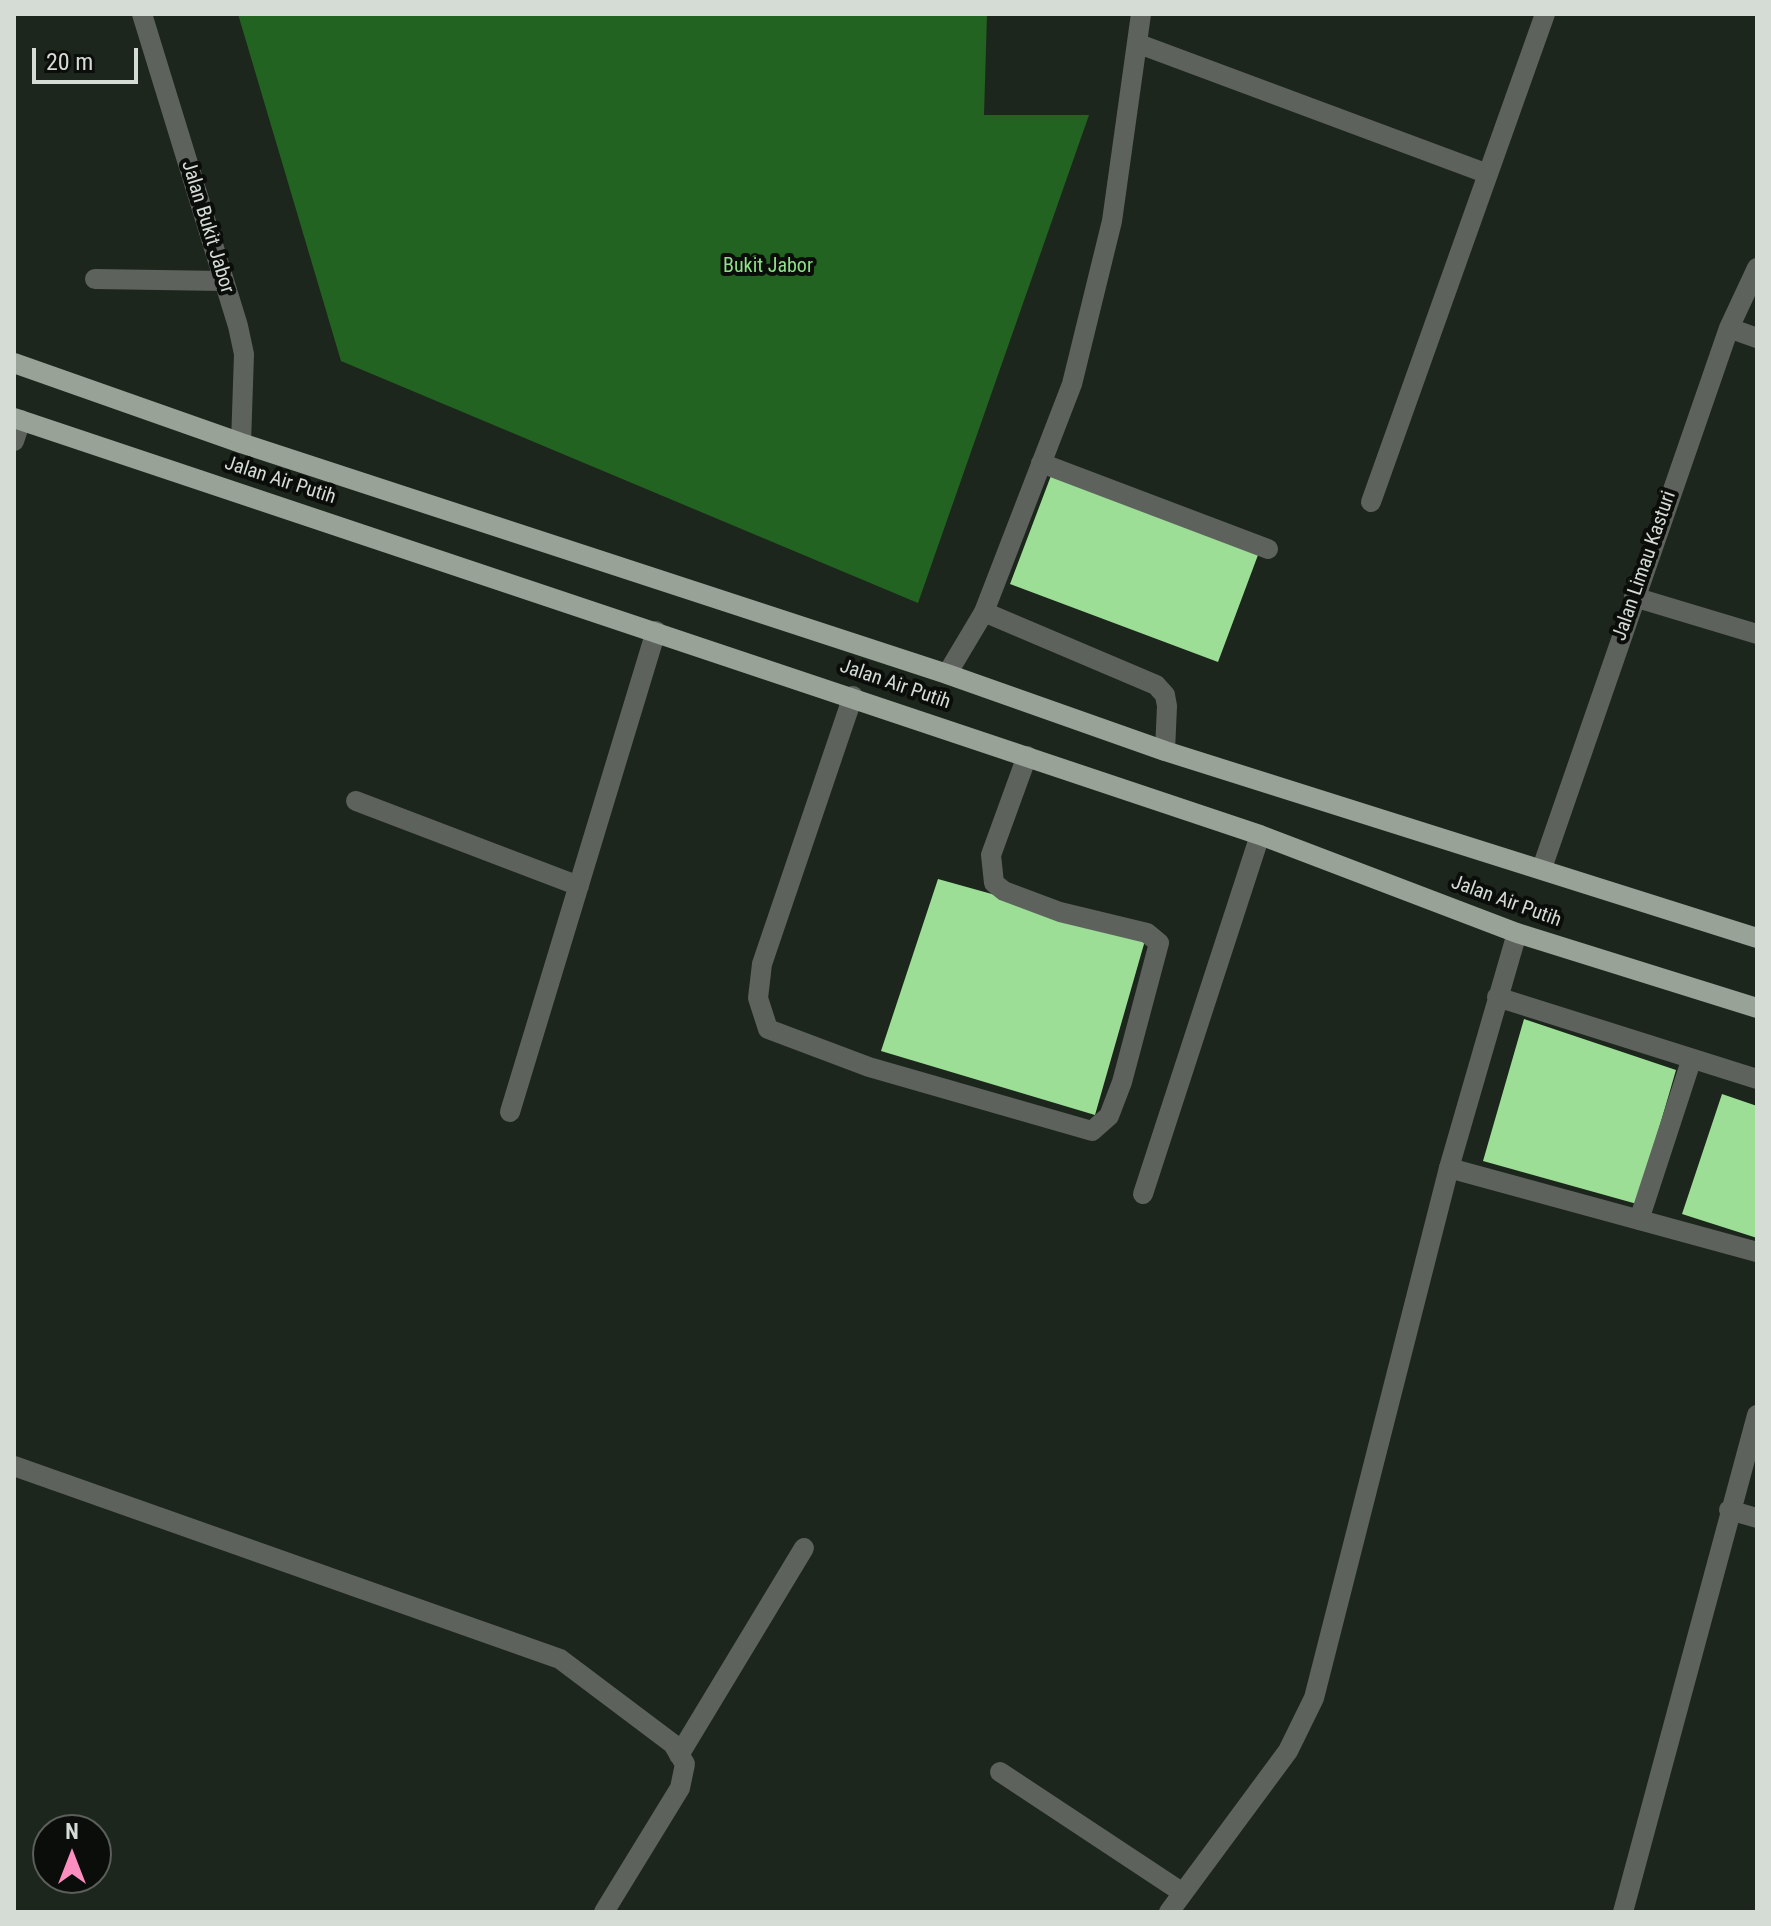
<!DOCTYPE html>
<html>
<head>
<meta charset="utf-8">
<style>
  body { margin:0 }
  #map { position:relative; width:1771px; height:1926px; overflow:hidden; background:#1d261c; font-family:"Roboto Condensed",sans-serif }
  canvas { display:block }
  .frame { position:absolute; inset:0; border:16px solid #d5dbd5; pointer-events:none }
  .north { position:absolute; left:32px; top:1814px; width:80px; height:80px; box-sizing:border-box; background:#0a0d09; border:2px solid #5b5f5b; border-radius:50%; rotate:0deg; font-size:22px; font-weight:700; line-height:32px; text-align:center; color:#d5dbd5 }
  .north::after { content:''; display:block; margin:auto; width:28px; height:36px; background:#fd8ec0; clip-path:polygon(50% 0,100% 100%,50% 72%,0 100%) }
  .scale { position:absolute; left:32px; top:48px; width:106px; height:36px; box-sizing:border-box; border:4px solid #d5dbd5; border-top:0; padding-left:10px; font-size:24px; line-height:28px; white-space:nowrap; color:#d5dbd5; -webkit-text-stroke:6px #0a0d09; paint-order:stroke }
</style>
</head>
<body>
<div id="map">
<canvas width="1771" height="1926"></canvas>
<div class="frame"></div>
<div class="north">N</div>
<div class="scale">20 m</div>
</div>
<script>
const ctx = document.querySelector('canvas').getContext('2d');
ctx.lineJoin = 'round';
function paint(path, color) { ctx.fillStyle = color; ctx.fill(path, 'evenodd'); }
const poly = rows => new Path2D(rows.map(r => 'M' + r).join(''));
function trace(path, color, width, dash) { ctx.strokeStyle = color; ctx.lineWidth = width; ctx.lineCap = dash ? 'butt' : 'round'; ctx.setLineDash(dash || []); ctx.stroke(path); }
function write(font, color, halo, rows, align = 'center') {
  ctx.font = font + ' "Roboto Condensed",sans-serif'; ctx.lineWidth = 8; ctx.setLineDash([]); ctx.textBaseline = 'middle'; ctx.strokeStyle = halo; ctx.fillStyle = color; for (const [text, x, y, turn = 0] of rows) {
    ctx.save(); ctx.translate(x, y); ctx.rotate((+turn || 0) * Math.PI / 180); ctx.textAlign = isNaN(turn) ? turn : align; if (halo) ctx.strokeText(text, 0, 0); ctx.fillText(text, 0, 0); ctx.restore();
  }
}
paint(poly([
  [238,14,987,14,984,115,1089,115,918,603,341,361]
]), '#236321');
paint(poly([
  [1052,473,1258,555,1218,662,1010,584],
  [938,879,1146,937,1095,1115,881,1051],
  [1524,1019,1676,1070,1637,1204,1483,1161],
  [1722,1094,1757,1106,1757,1238,1682,1214]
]), '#9cde96');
trace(poly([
  [95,279,223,281],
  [14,441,21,420],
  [1041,463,1268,549],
  [984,612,1156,685,1165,695,1167,706,1165,751],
  [853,696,762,964,758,998,768,1029,869,1067,1092,1131,1109,1116,1122,1082,1159,943,1147,933,1060,912,1004,891,994,883,991,855,1027,756],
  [1449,1168,1757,1252],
  [1639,1220,1691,1061]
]), '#5e625d', 20);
trace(poly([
  [142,14,238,326,244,354,241,443],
  [1139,44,1488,174,1371,502],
  [1488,174,1545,14],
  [1729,328,1757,338],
  [1634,597,1757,634],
  [947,674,984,612,1072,384,1112,221,1141,14],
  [356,801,579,886],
  [1542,868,1729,328,1757,268],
  [1497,997,1757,1079],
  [510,1112,656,631],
  [1143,1194,1260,835],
  [14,1466,560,1659,673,1744,685,1764,680,1788,604,1912],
  [1729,1510,1757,1518],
  [679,1755,804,1548],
  [1000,1772,1183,1893],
  [1169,1912,1288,1751,1314,1698,1449,1168,1517,933],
  [1623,1912,1757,1415]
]), '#5e625d', 20);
trace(poly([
  [14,363,241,443,947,674,1165,751,1757,938],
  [14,418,1260,835,1517,933,1757,1008]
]), '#98a297', 20);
write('20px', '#d5dbd5', '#0a0d09', [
  ["Jalan Bukit Jabor",207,227,73],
  ["Jalan Air Putih",280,481,18],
  ["Jalan Limau Kasturi",1645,566,-71],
  ["Jalan Air Putih",895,685,19],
  ["Jalan Air Putih",1506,902,20]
]);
write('20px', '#8de186', '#0a0d09', [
  ["Bukit Jabor",768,267]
]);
</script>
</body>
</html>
